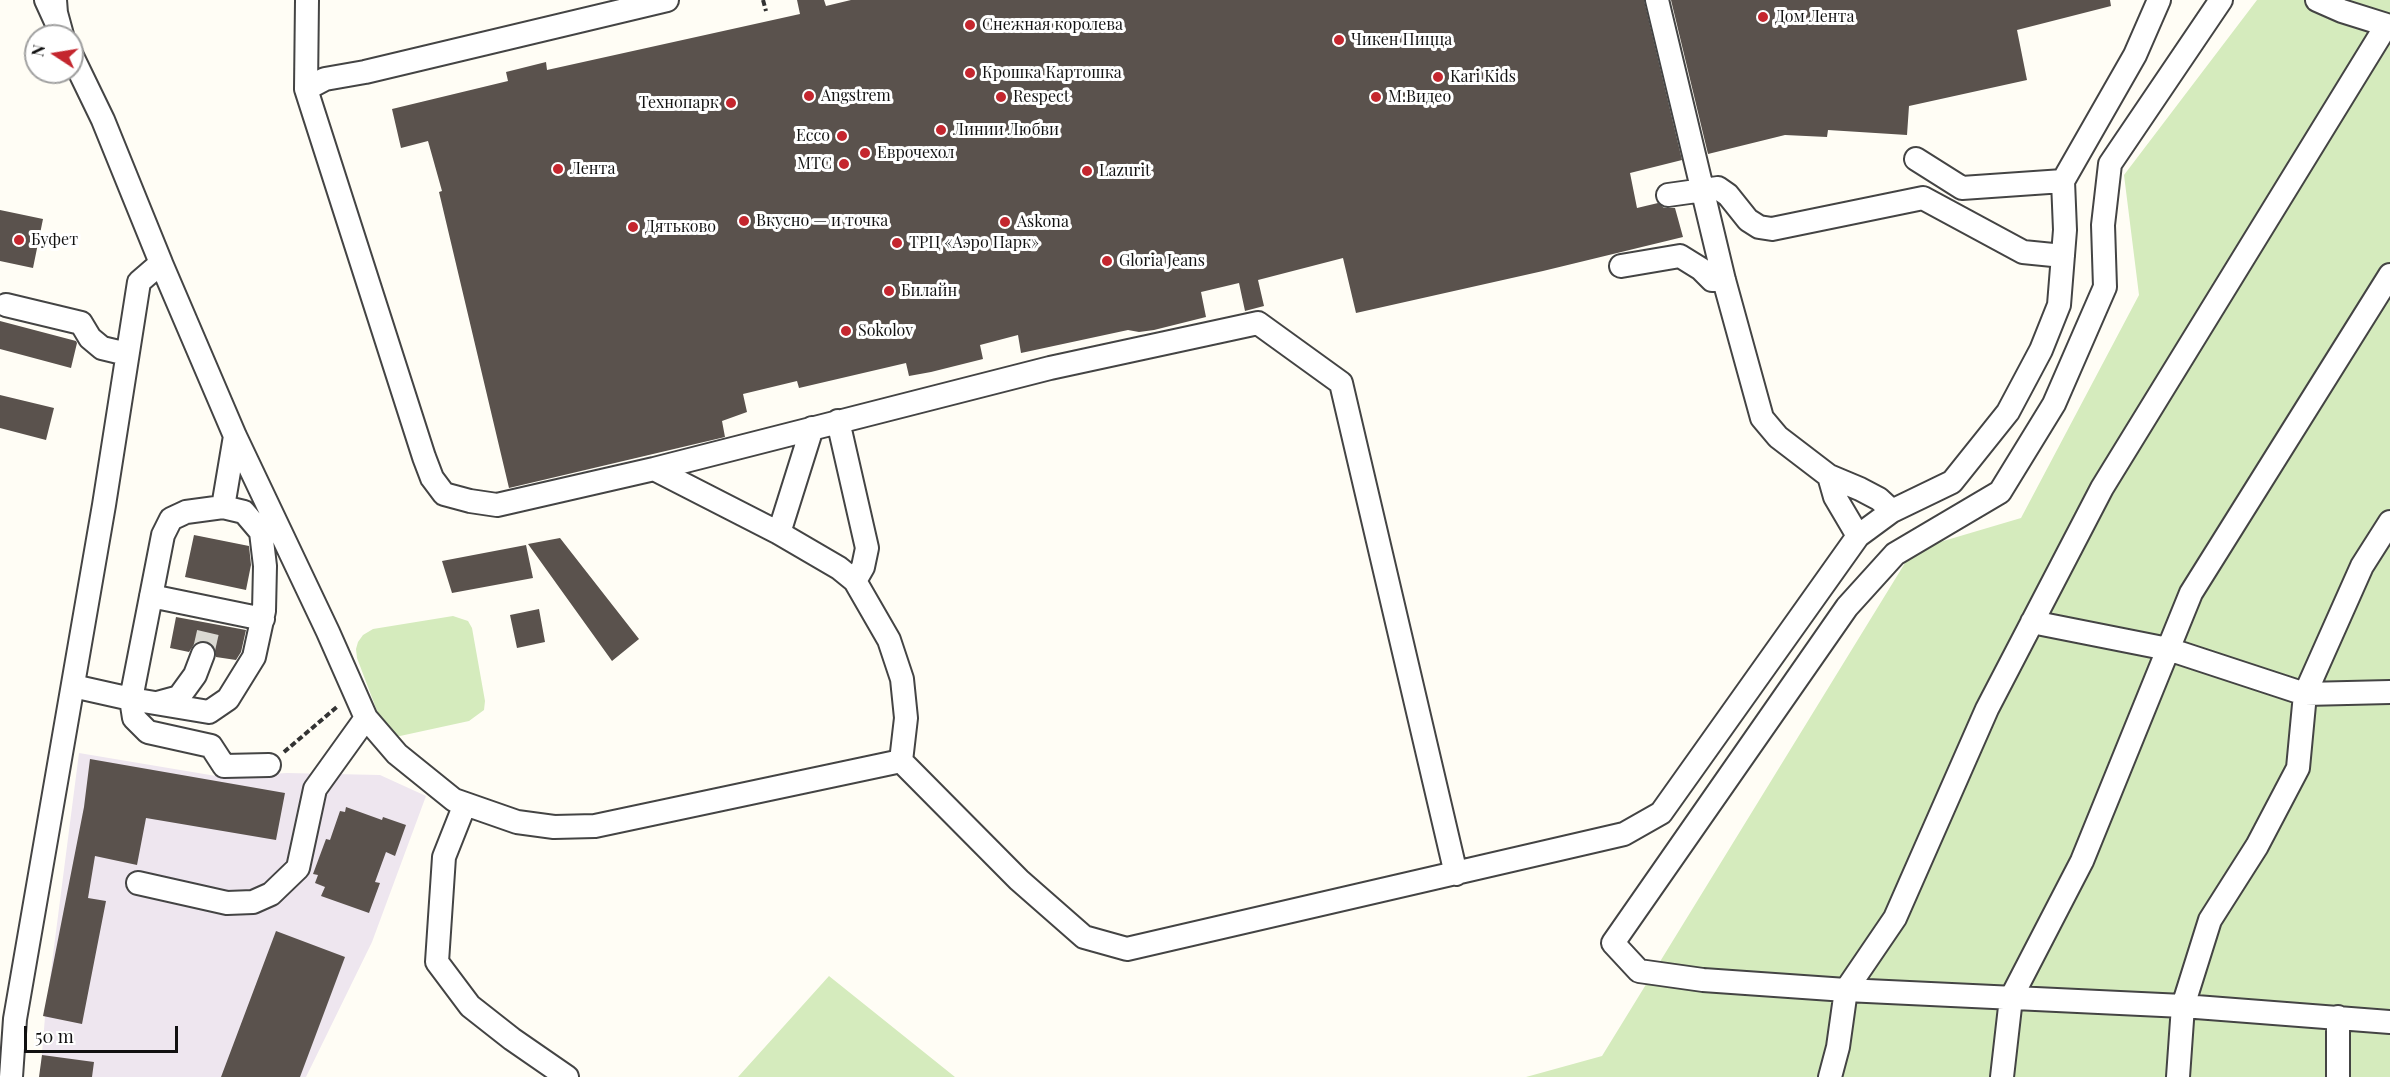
<!DOCTYPE html>
<html>
<head>
<meta charset="utf-8">
<style>
  body { margin:0 }
  #map { position:relative; width:2390px; height:1077px; overflow:hidden; background:#fffdf5; font-family:"Playfair Display",serif }
  canvas { display:block }
  .north { position:absolute; left:24px; top:24px; width:60px; height:60px; box-sizing:border-box; background:#fff; border:2px solid #a0a0a0; border-radius:50%; rotate:282deg; font-size:16px; font-weight:700; line-height:24px; text-align:center; color:#111 }
  .north::after { content:''; display:block; margin:auto; width:21px; height:27px; background:#c4262e; clip-path:polygon(50% 0,100% 100%,50% 72%,0 100%) }
  .scale { position:absolute; left:24px; top:1026px; width:154px; height:27px; box-sizing:border-box; border:3px solid #111; border-top:0; padding-left:8px; font-size:18px; line-height:21px; white-space:nowrap; color:#111; -webkit-text-stroke:4px #fff; paint-order:stroke }
</style>
</head>
<body>
<div id="map">
<canvas width="2390" height="1077"></canvas>
<div class="north">N</div>
<div class="scale">50 m</div>
</div>
<script>
const ctx = document.querySelector('canvas').getContext('2d');
ctx.lineJoin = 'round';
function paint(path, color) { ctx.fillStyle = color; ctx.fill(path, 'evenodd'); }
const poly = rows => new Path2D(rows.map(r => 'M' + r).join(''));
function trace(path, color, width, dash) { ctx.strokeStyle = color; ctx.lineWidth = width; ctx.lineCap = dash ? 'butt' : 'round'; ctx.setLineDash(dash || []); ctx.stroke(path); }
function write(font, color, halo, rows, align = 'center') {
  ctx.font = font + ' "Playfair Display",serif'; ctx.lineWidth = 6; ctx.setLineDash([]); ctx.textBaseline = 'middle'; ctx.strokeStyle = halo; ctx.fillStyle = color; for (const [text, x, y, turn = 0] of rows) {
    ctx.save(); ctx.translate(x, y); ctx.rotate((+turn || 0) * Math.PI / 180); ctx.textAlign = isNaN(turn) ? turn : align; if (halo) ctx.strokeText(text, 0, 0); ctx.fillText(text, 0, 0); ctx.restore();
  }
}
paint(poly([
  [79,753,222,777,287,773,380,775,426,796,372,942,306,1077,40,1077,45,1017]
]), '#eee6ef');
paint(poly([
  [2257,0,2390,0,2390,1077,1526,1077,1602,1056,1913,550,2021,518,2139,295,2124,175],
  [453,616,468,621,472,628,485,701,484,710,469,721,400,736,394,735,382,724,357,658,356,649,358,642,363,635,373,629],
  [829,976,955,1077,738,1077]
]), '#d5ebbd');
paint(poly([
  [797,0,824,0,826,6,851,0,1644,0,1682,160,1630,173,1637,208,1658,203,1664,208,1675,208,1683,237,1543,271,1356,313,1343,258,1258,280,1264,306,1245,311,1239,283,1201,292,1206,317,1154,330,1139,332,1128,330,1021,353,1018,335,980,345,983,359,931,372,909,376,906,363,799,388,797,381,743,394,747,412,722,421,725,437,509,488,439,192,442,191,428,141,401,148,392,109,508,81,506,72,546,62,547,70,800,14],
  [1671,0,2110,0,2111,6,2017,30,2027,80,1909,106,1907,135,1828,130,1827,137,1785,135,1708,154],
  [0,210,43,219,33,268,0,261],
  [0,321,76,341,77,343,71,368,0,349],
  [0,395,54,408,46,440,0,428],
  [194,535,249,546,251,565,246,590,185,577],
  [560,538,639,639,612,661,528,544],
  [526,545,533,578,452,593,442,561],
  [539,609,545,642,517,648,510,615],
  [176,617,246,630,241,652,236,660,216,657,214,646,207,641,195,643,189,652,170,648],
  [90,759,285,793,276,840,146,818,137,865,95,856,88,898,106,901,82,1024,43,1016,84,807],
  [346,807,382,820,383,817,406,825,395,856,386,852,375,882,380,883,369,913,321,896,325,887,315,883,318,875,313,874,326,839,330,840,340,811,345,812],
  [276,931,345,957,300,1077,221,1077],
  [42,1055,94,1062,92,1077,39,1077]
]), '#5a524d');
trace(poly([
  [203,654,210,623]
]), '#dbdad3', 22, [22, 11]);
const minor = poly([
  [46,0,62,35,56,13,55,0],
  [307,0,306,89,424,457,432,478,444,494,470,501,497,505,654,469,1050,368,1258,323,1341,383,1456,874],
  [1657,0,1724,280,1762,418,1778,437,1829,476,1860,489,1879,499,1892,511],
  [2221,0,2110,164,2103,225,2105,287,2054,404,2000,492,1895,554,1847,607,1613,943,1639,971,1703,980,1846,990,2183,1006,2390,1022],
  [2317,0,2342,11,2390,26],
  [306,89,325,79,365,72,667,0],
  [1916,159,1962,188,2063,181],
  [1668,195,1718,188,1728,195,1748,220,1759,227,1772,229,1923,198,2023,252,2063,256],
  [161,263,235,436,328,632,366,718,397,754,454,800,517,822,554,827,595,826,901,761],
  [1621,266,1680,256,1701,269,1712,280,1724,280],
  [6,305,81,323,90,338,102,348,127,354],
  [838,421,867,548,863,567,855,581],
  [654,469,779,533,839,568,855,581,889,640,902,679,906,718,901,761],
  [1829,476,1835,497,1858,536],
  [223,507,244,512,261,532,265,566,264,611,254,657,228,699,209,712,131,699,134,718,148,732,211,746,224,766,269,765],
  [779,533,812,428],
  [151,596,263,619],
  [2032,622,2168,649,2305,694,2390,692],
  [73,686,131,699,163,535,171,519,186,512,223,507,235,436],
  [157,703,179,697,195,675,203,654],
  [901,761,1019,880,1084,937,1127,949,1624,834,1661,813,1858,536,1892,511,1952,482,2008,412,2041,350,2059,305,2065,230,2063,181,2135,55,2159,0],
  [465,804,444,857,437,962,470,1006,512,1039,567,1077],
  [138,883,227,903,253,902,271,894,298,868,315,789,366,718],
  [11,1077,15,1019,104,505,139,282,161,263,103,120,72,56],
  [1830,1077,1838,1047,1846,990,1895,918,1987,709,2102,488,2386,26],
  [2002,1077,2011,998,2082,861,2191,593,2390,275],
  [2178,1077,2183,1006,2210,920,2257,846,2298,768,2305,694,2362,566,2390,522],
  [2338,1077,2338,1017]
]);
trace(minor, '#444', 26);
trace(poly([
  [763,0,766,11],
  [284,752,338,706]
]), '#333', 4, [6, 3]);
trace(minor, '#fff', 22);
for (const [x, y, r, color] of [
  [1763,17,6,"#c4262e"],
  [970,25,6,"#c4262e"],
  [1339,40,6,"#c4262e"],
  [970,73,6,"#c4262e"],
  [1438,77,6,"#c4262e"],
  [809,96,6,"#c4262e"],
  [1001,97,6,"#c4262e"],
  [1376,97,6,"#c4262e"],
  [731,103,6,"#c4262e"],
  [941,130,6,"#c4262e"],
  [842,136,6,"#c4262e"],
  [865,153,6,"#c4262e"],
  [844,164,6,"#c4262e"],
  [558,169,6,"#c4262e"],
  [1087,171,6,"#c4262e"],
  [744,221,6,"#c4262e"],
  [1005,222,6,"#c4262e"],
  [633,227,6,"#c4262e"],
  [19,240,6,"#c4262e"],
  [897,243,6,"#c4262e"],
  [1107,261,6,"#c4262e"],
  [889,291,6,"#c4262e"],
  [846,331,6,"#c4262e"]
]) { const dot = new Path2D(); dot.arc(x, y, r, 0, 2 * Math.PI); ctx.fillStyle = color; ctx.fill(dot); trace(dot, '#fff', 2); }
write('16px', '#111', '#fff', [
  ["Дом Лента",1775,17],
  ["Снежная королева",982,25],
  ["Чикен Пицца",1351,40],
  ["Крошка Картошка",982,73],
  ["Kari Kids",1450,77],
  ["Angstrem",821,96],
  ["Respect",1013,97],
  ["М.Видео",1388,97],
  ["Технопарк",719,103,"right"],
  ["Линии Любви",953,130],
  ["Ecco",830,136,"right"],
  ["Еврочехол",877,153],
  ["МТС",832,164,"right"],
  ["Лента",570,169],
  ["Lazurit",1099,171],
  ["Вкусно — и точка",756,221],
  ["Askona",1017,222],
  ["Дятьково",645,227],
  ["Буфет",31,240],
  ["ТРЦ «Аэро Парк»",909,243],
  ["Gloria Jeans",1119,261],
  ["Билайн",901,291],
  ["Sokolov",858,331]
], 'left');
</script>
</body>
</html>
